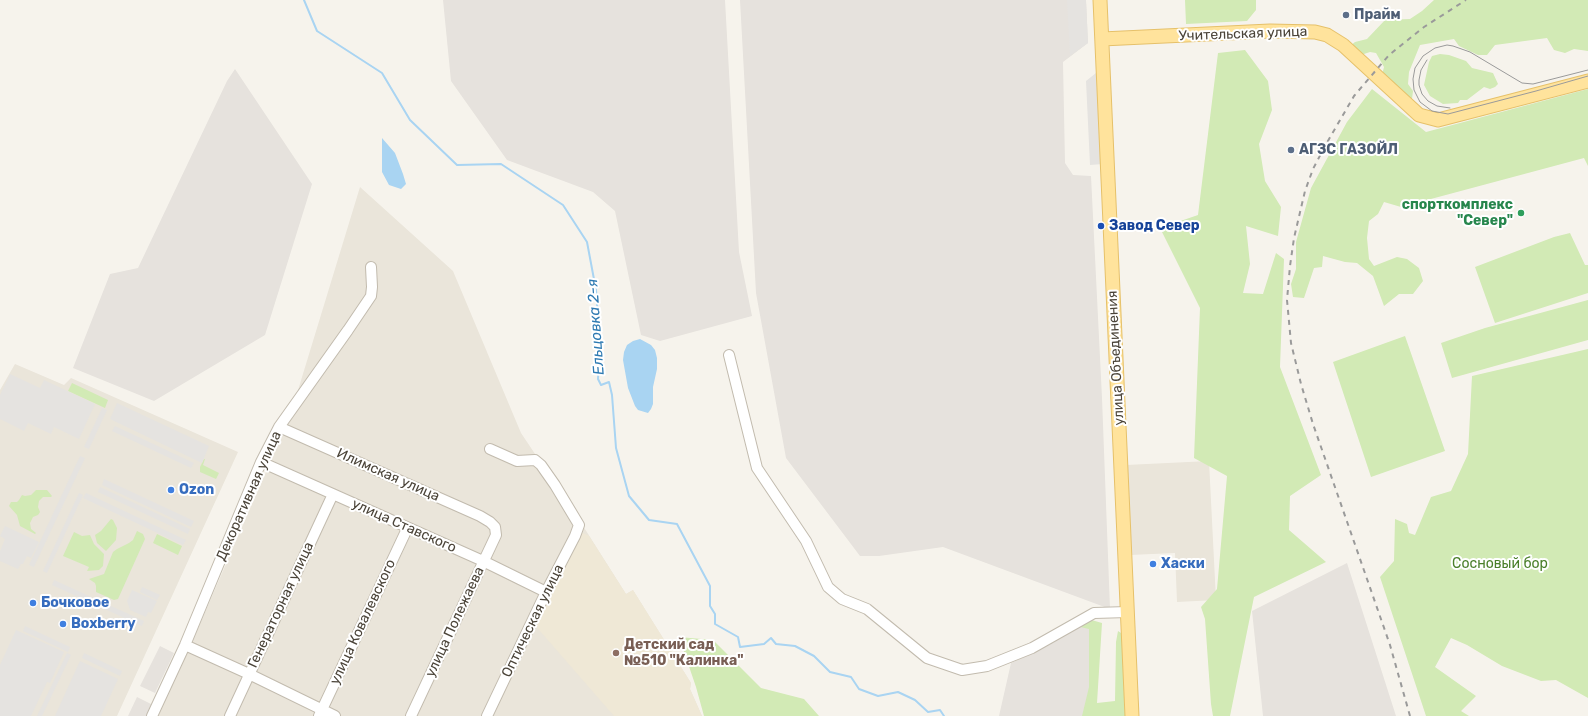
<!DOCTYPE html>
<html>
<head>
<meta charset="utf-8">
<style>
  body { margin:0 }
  canvas { display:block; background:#f6f3ec }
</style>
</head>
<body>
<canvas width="1588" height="716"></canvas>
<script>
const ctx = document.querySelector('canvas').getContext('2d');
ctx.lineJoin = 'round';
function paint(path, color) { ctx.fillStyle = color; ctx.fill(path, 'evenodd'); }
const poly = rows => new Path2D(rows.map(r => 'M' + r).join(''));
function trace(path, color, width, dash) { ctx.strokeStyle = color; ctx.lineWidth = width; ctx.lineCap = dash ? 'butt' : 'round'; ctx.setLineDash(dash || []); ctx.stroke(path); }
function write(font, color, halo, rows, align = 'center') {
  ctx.font = font + ' Rubik,sans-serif'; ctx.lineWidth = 4; ctx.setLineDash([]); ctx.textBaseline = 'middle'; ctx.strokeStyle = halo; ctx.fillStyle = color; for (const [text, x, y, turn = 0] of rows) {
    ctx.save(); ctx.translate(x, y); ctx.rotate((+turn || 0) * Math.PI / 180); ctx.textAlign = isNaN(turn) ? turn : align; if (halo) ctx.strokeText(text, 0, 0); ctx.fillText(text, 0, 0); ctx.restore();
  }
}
paint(poly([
  [360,187,453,271,521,433,578,518,626,594,633,590,691,683,690,689,702,716,157,716,199,626,273,456,288,423],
  [15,364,64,385,71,378,238,452,117,716,0,716,0,390],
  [1209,461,1216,600,1177,602,1175,553,1130,555,1126,465]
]), '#eae5da');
paint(poly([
  [443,0,725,0,739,252,752,316,660,341,641,335,615,211,593,192,507,160,451,81],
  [740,0,1086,0,1088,43,1063,62,1065,163,1073,175,1091,176,1102,398,1110,609,943,547,879,556,860,556,786,458,756,293],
  [235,69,312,184,265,335,154,401,73,368,110,274,138,268,227,81],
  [1347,563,1396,716,1263,716,1252,611],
  [1083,625,1093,627,1094,679,1084,716,999,716,1011,663,1039,650],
  [160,646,174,653,155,693,140,686],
  [137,697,153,705,148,716,128,716]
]), '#e6e2dd');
paint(poly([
  [583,533,589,536,626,594,633,590,691,683,690,689,702,716,614,716,533,623,577,536]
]), '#efe8d6');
paint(poly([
  [1185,0,1256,0,1256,10,1247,21,1186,24],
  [1434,0,1588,0,1588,51,1574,49,1565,53,1554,50,1547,38,1495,45,1487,55,1478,55,1459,46,1454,39,1420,45,1409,72,1408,84,1413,91,1412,99,1404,96,1382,75,1384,67,1376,53,1370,52,1361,55,1349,47,1355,42,1367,39,1385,20,1410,19,1422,11],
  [1245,50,1268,81,1272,110,1259,144,1265,181,1281,207,1278,236,1246,226,1250,264,1243,293,1263,294,1276,253,1284,259,1280,367,1321,475,1290,496,1289,530,1326,562,1254,597,1230,716,1213,716,1211,704,1205,619,1201,607,1217,589,1227,476,1194,458,1200,308,1160,228,1198,215,1218,53],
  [1440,54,1449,55,1466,61,1472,68,1493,73,1498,84,1495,87,1490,89,1484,87,1467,100,1460,100,1458,103,1443,104,1430,96,1424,85,1429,62,1432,56],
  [1372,89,1426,132,1588,89,1588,166,1584,158,1401,207,1384,202,1378,214,1369,221,1367,238,1369,259,1374,266,1397,257,1407,259,1419,268,1423,281,1413,294,1399,294,1384,306,1373,276,1357,263,1345,262,1323,256,1322,267,1314,268,1304,298,1293,297,1291,284,1296,269,1296,242,1311,188,1347,122],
  [1570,233,1585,265,1588,265,1588,293,1495,323,1475,267,1554,237],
  [1588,300,1588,340,1452,378,1441,343,1485,328],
  [1405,336,1445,451,1371,477,1333,362],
  [1588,349,1588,698,1556,680,1541,681,1502,666,1467,645,1451,638,1435,667,1476,696,1461,711,1469,716,1426,716,1380,577,1394,561,1395,519,1407,524,1409,533,1415,535,1431,497,1451,491,1468,454,1472,376],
  [72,383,108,400,105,408,68,391],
  [204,459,205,459,203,465,219,473,216,479,200,472,200,467],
  [36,490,47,490,52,496,51,497,43,497,39,501,38,507,40,512,38,515,33,517,30,523,31,529,36,533,35,534,20,526,17,515,9,506,11,502,17,502,19,500,22,495,25,496,31,495],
  [111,519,113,520,117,528,116,540,106,551,97,543,95,535,101,531],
  [137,531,143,534,145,539,118,599,114,600,96,592,96,586,95,583,89,579,104,574,113,552,117,549,129,543,133,540],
  [74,532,82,536,90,535,94,544,104,554,103,566,99,570,87,571,89,567,63,556],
  [157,534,182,546,178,555,153,543],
  [1088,619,1102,623,1097,703,1115,701,1116,642,1118,631,1124,635,1128,716,1082,716,1089,687,1089,629,1076,626],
  [679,637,713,640,761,688,804,699,819,716,704,716,696,687]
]), '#d2eab5');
paint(poly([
  [1067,0,1086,0,1088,43,1070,56],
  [1099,72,1103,164,1090,165,1086,81,1096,73],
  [10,374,40,388,44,380,95,404,79,439,54,427,51,434,28,423,24,431,0,419,0,395],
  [117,403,209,446,202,463,110,419],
  [102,408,107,410,89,449,84,447],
  [115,426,194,463,191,468,112,431],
  [80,456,85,458,34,567,29,565],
  [104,479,194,521,191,527,102,485],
  [100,487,190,529,188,534,98,492],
  [79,493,83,495,47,573,43,571],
  [86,493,186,540,183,545,83,498],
  [5,526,39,542,31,558,27,556,23,564,21,564,18,569,0,561,0,551,5,539,0,536],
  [54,580,144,621,142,626,52,585],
  [142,587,160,595,157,600,140,592],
  [132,590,157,601,151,613,148,612,146,617,130,610,127,601],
  [25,626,70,647,68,652,23,631],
  [16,630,64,652,50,683,47,682,31,716,0,716,0,665],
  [67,653,71,655,42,716,37,716],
  [84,653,122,671,120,676,82,658],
  [80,661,118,679,101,716,55,716]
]), '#e5e3e0');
paint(poly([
  [382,138,395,153,403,174,406,184,401,189,389,185,382,172],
  [640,339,651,345,655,350,657,358,657,369,653,387,653,404,651,409,648,413,638,410,635,406,628,388,623,360,624,352,627,345,633,341]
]), '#a9d4f2');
trace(poly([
  [304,0,317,31,382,73,410,120,457,165,501,164,563,205,587,242,596,290,600,346,598,379,601,385,609,382,612,395,616,448,629,496,649,520,677,524,710,586,710,606,715,614,715,624,738,637,740,647,764,644,771,638,776,644,795,646,814,656,830,672,851,677,859,689,878,696,898,692,915,700,928,712,940,710,944,716]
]), '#a9d4f2', 2);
const minor = poly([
  [729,355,757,468,806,541,828,587,842,599,867,609,927,658,962,670,987,666,1032,648,1094,613,1128,612],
  [279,427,480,516,490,522,495,527,496,535,411,716],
  [261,462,483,561,546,592],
  [185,645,249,674,335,716],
  [152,716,185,645,261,462,279,427,348,330,371,296,372,287,371,267],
  [230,716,333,494],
  [319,716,407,529],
  [487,716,546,592,575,536,579,525,555,485,541,465,535,460,517,461,490,449]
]);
const major = poly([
  [1100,0,1132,716],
  [1102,39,1270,31,1315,32,1327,35,1343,45,1419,115,1438,120,1588,81]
]);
trace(minor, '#c2bbae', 12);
trace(major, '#e6c16a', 15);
trace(minor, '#fff', 10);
trace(major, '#ffe39c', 13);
trace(poly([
  [1427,60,1421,70,1419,80,1419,85,1422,94,1428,101,1437,106,1450,108],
  [1588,70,1533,84,1522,83,1470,52,1453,46,1447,45,1435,48,1423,56,1415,68,1413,79,1414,90,1420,102,1432,111,1448,114,1536,91,1588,76]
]), '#9a9a9a', 1);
trace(poly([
  [1410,716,1390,645,1313,424,1301,384,1291,343,1287,300,1290,266,1294,238,1305,191,1313,169,1325,146,1354,96,1389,55,1424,27,1466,0]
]), '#9a9a9a', 2, [5, 5]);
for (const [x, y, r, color] of [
  [1346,15,4,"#5c6f8a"],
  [1291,150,4,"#5c6f8a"],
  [1521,213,4,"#2e9e5b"],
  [1101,226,4,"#1a4fb4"],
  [171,490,4,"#3f7fe0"],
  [1153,564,4,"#3f7fe0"],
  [33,603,4,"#3f7fe0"],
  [63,624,4,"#3f7fe0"],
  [616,653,4,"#8d6e63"]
]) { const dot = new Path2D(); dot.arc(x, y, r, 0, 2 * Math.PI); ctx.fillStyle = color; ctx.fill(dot); trace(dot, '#fff', 1.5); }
write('bold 14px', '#4e5e75', '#fff', [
  ["Прайм",1354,15],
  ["АГЗС ГАЗОЙЛ",1299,150]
], 'left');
write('14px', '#4b4439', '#fff', [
  ["Учительская улица",1243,34,-2],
  ["улица Объединения",1116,358,-93],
  ["Илимская улица",388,475,24],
  ["Декоративная улица",249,496,-66],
  ["улица Ставского",404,526,24],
  ["Генераторная улица",281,605,-65],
  ["Оптическая улица",533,621,-64],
  ["улица Ковалевского",363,622,-65],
  ["улица Полежаева",455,622,-65]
]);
write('bold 14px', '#27864d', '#fff', [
  ["спорткомплекс",1513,205],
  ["\"Север\"",1513,221]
], 'right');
write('bold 14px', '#164399', '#fff', [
  ["Завод Север",1109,226]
], 'left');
write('bold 14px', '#366cbe', '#fff', [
  ["Ozon",179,490],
  ["Хаски",1161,564],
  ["Бочковое",41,603],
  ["Boxberry",71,624]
], 'left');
write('14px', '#4a7f2a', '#fff', [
  ["Сосновый бор",1500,564]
]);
write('bold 14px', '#785e54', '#fff', [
  ["Детский сад",624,645],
  ["№510 \"Калинка\"",624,661]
], 'left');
write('italic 15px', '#2e7ab2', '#fff', [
  ["Ельцовка 2-я",596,327,-94]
]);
</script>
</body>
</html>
